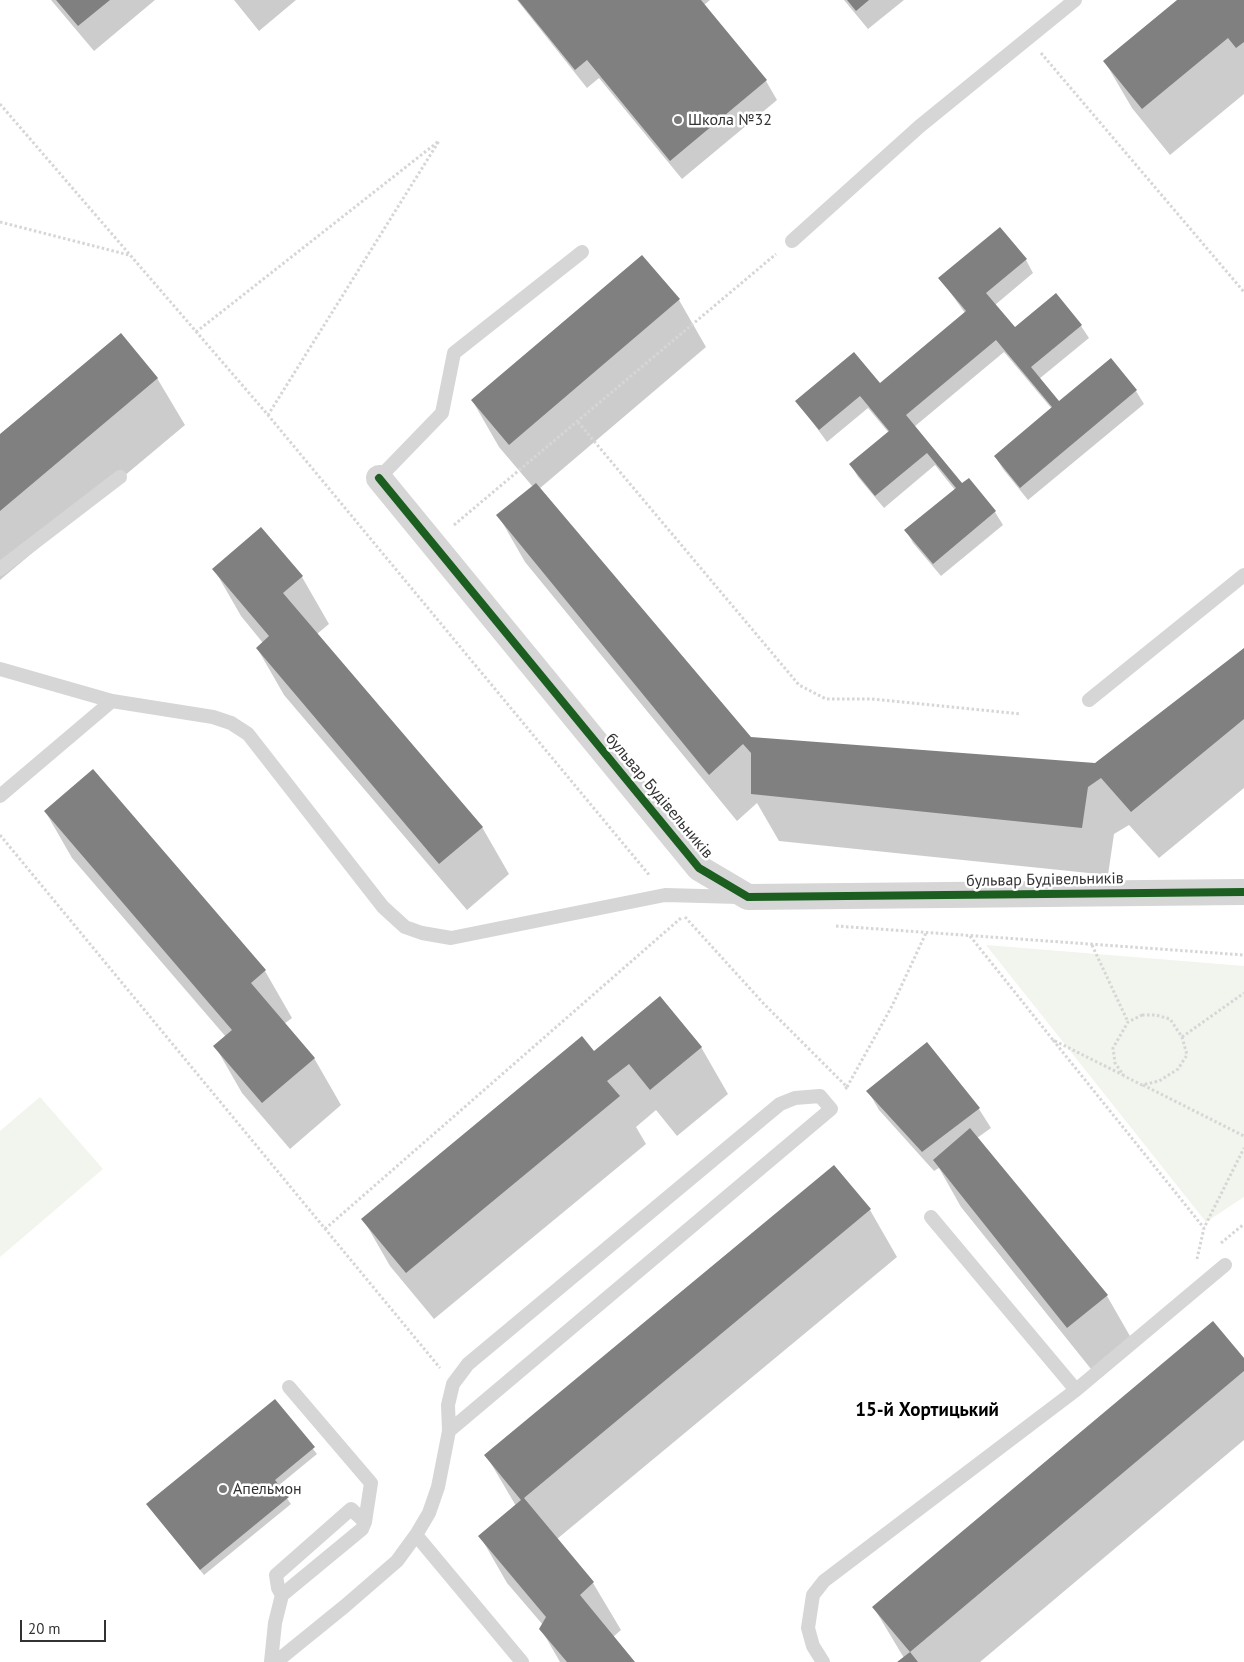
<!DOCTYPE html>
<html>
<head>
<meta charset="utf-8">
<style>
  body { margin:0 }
  #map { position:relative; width:1244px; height:1662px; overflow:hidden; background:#fff; font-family:"PT Sans",sans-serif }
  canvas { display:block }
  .scale { position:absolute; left:20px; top:1620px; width:86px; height:22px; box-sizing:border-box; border:2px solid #323232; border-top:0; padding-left:6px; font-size:15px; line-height:18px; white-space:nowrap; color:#323232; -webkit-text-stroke:4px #fff; paint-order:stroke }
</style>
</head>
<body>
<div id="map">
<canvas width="1244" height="1662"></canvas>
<div class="scale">20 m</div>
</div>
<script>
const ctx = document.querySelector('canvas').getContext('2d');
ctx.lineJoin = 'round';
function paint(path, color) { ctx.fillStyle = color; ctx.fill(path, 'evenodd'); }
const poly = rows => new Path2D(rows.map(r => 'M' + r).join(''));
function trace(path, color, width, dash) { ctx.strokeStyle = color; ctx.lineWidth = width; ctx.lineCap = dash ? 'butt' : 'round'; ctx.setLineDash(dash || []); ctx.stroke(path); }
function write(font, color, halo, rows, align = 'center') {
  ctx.font = font + ' "PT Sans",sans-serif'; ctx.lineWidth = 5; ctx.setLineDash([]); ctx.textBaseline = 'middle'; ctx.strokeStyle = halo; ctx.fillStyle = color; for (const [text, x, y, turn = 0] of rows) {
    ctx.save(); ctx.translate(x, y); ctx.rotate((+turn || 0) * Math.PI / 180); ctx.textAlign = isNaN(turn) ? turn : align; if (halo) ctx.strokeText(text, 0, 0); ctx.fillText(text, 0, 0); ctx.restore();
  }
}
paint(poly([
  [986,945,1244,966,1244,1197,1206,1222],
  [40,1097,103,1169,0,1257,0,1131]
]), '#f1f5ed');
paint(poly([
  [51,0,155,0,94,51],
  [234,0,296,0,259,31],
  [517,0,710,0,704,5,766,81,777,100,682,179,599,78,587,88],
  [844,0,904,0,868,29],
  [1179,0,1244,0,1244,94,1170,155,1132,108,1105,62],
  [642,256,679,300,706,347,539,489,750,738,1095,764,1244,650,1244,788,1159,858,1129,825,1114,834,1108,875,779,841,757,803,737,821,525,562,498,515,533,487,499,447,472,400],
  [1026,260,1033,273,995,305,1015,328,1081,326,1089,338,1039,379,1059,403,1110,359,1136,391,1144,404,1028,500,1003,469,995,456,1052,409,1004,352,914,427,962,485,968,480,995,512,1003,525,941,576,913,543,906,530,955,490,935,465,884,508,858,477,851,465,889,433,868,408,827,442,797,401,880,385,965,313,940,278],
  [157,378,185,425,0,580,0,436],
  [214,569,302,577,329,624,317,634,482,827,509,874,467,910,284,695,257,648,263,643,241,616],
  [45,811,265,971,292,1018,284,1024,314,1058,341,1105,290,1149,242,1093,215,1046,226,1037,72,858],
  [927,1044,979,1109,991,1128,977,1138,1107,1296,1134,1343,1095,1374,961,1207,939,1168,934,1171,879,1110,868,1091],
  [701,1047,728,1094,677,1136,656,1110,636,1127,646,1144,434,1319,390,1266,363,1219,594,1052],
  [834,1166,870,1210,897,1257,557,1539,593,1583,621,1630,613,1637,634,1662,560,1662,541,1629,543,1625,507,1583,480,1536,516,1506,486,1455],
  [1244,1360,1244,1440,980,1662,899,1662,904,1658,874,1608],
  [275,1401,317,1454,278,1486,291,1504,204,1575,147,1504]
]), '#0003');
paint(poly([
  [56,0,110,0,78,26],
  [518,0,701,0,767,80,670,161,587,60,575,70],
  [847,0,869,0,856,11],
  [1177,0,1244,0,1244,42,1236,48,1228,38,1142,109,1103,61],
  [1000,227,1027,259,986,293,1015,327,1056,293,1082,325,1031,367,1059,401,1111,358,1137,390,1020,488,994,456,1052,407,996,340,906,415,962,483,969,478,996,511,933,564,904,530,956,488,927,453,875,496,849,464,889,431,860,396,819,430,795,401,854,352,880,383,966,311,938,278],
  [642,255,680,299,509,445,471,400],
  [121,333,158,378,0,511,0,434],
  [536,483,751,737,1095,763,1244,648,1244,719,1131,812,1101,778,1088,787,1082,828,751,794,751,753,743,744,709,775,496,515],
  [261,527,303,576,283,593,483,827,439,864,256,648,269,636,212,569],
  [93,769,266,970,251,983,315,1058,262,1103,213,1046,232,1030,44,811],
  [660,996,702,1047,650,1090,629,1064,607,1081,620,1096,406,1273,361,1219,582,1036,594,1051],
  [927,1042,980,1108,922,1152,866,1091],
  [970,1128,1108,1295,1067,1328,933,1160],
  [834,1165,871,1209,524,1498,594,1582,580,1595,635,1662,567,1662,539,1629,546,1617,478,1536,521,1500,484,1455],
  [1213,1321,1244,1358,1244,1371,910,1652,872,1607],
  [275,1399,315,1447,275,1480,289,1497,200,1570,146,1504],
  [910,1652,918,1662,897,1662]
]), '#808080');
trace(poly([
  [1041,53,1244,292],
  [0,104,268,415,650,876],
  [0,222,129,255],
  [196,332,439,141,268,415],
  [578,422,799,685,826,699,872,699,1021,714],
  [454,525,776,254],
  [0,835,440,1368],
  [685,917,764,1004,847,1087,844,1090],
  [836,926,1244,955],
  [970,936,1053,1040,1123,1075],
  [1092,945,1128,1022],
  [1142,1015,1156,1015,1170,1019,1182,1037,1187,1055,1178,1069,1159,1081,1142,1085,1124,1076,1115,1063,1113,1048,1128,1022,1142,1015],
  [1182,1037,1244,993],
  [1053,1040,1204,1228],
  [1143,1085,1244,1136],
  [847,1087,892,1006,926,933],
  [325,1229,681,918],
  [1221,1243,1244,1224],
  [1197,1259,1204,1228,1244,1148]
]), '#d6d6d6', 3, [2.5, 2.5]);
trace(poly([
  [792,241,920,126,1075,0],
  [379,478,442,413,454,353,582,252],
  [0,569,120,477],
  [0,669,112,701,213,717,231,723,248,734,383,907,405,927,422,933,451,938,665,895,739,897],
  [1089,700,1244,575],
  [0,796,112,701],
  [1076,1390,1225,1265],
  [416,1535,522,1662],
  [282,1595,278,1588,276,1575,351,1509,365,1522],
  [271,1662,275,1623,282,1595,362,1529,365,1522,371,1483,289,1387],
  [276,1662,345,1606,397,1561,416,1535,429,1513,438,1487,449,1431,831,1109,820,1096,795,1098,780,1104,468,1364,453,1384,448,1405,449,1431],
  [823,1662,813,1646,808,1628,813,1595,824,1581,1076,1390,931,1217]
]), '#d6d6d6', 14);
trace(poly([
  [379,478,699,868,748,897,1244,892]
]), '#d6d6d6', 26);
trace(poly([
  [379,478,699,868,748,897,1244,892]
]), '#1b5e20', 8);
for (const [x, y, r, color] of [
  [678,120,5,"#7a7a7a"],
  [223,1489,5,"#7a7a7a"]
]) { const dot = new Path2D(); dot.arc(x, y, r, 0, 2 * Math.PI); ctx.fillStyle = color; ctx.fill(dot); trace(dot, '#fff', 2); }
write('16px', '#323232', '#fff', [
  ["Школа №32",688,120],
  ["Апельмон",233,1489]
], 'left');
write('16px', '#323232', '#fff', [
  ["бульвар Будівельників",659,796,50],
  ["бульвар Будівельників",1045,880,-1]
]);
write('bold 19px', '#000', '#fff', [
  ["15-й Хортицький",927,1411]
]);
</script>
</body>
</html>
